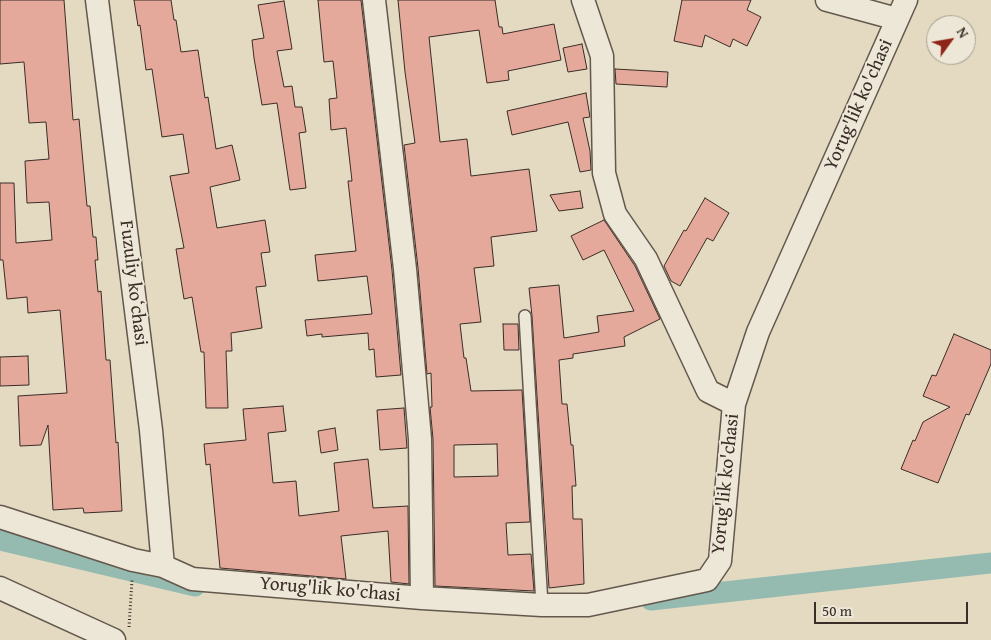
<!DOCTYPE html>
<html>
<head>
<meta charset="utf-8">
<style>
  body { margin:0 }
  #map { position:relative; width:991px; height:640px; overflow:hidden; background:#e4dac1; font-family:"Gentium Book Plus",serif }
  canvas { display:block }
  .north { position:absolute; left:926px; top:15px; width:50px; height:50px; box-sizing:border-box; background:#ede7d7; border:1px solid #a59c90; border-radius:50%; rotate:58deg; font-size:14px; font-weight:700; line-height:20px; text-align:center; color:#3a2c26 }
  .north::after { content:''; display:block; margin:auto; width:18px; height:22px; background:#8f2418; clip-path:polygon(50% 0,100% 100%,50% 72%,0 100%) }
  .scale { position:absolute; left:814px; top:602px; width:154px; height:22px; box-sizing:border-box; border:2px solid #3a2c26; border-top:0; padding-left:6px; font-size:15px; line-height:18px; white-space:nowrap; color:#3a2c26; -webkit-text-stroke:4px #ede7d7; paint-order:stroke }
</style>
</head>
<body>
<div id="map">
<canvas width="991" height="640"></canvas>
<div class="north">N</div>
<div class="scale">50 m</div>
</div>
<script>
const ctx = document.querySelector('canvas').getContext('2d');
ctx.lineJoin = 'round';
const poly = rows => new Path2D(rows.map(r => 'M' + r).join(''));
function trace(path, color, width, dash) { ctx.strokeStyle = color; ctx.lineWidth = width; ctx.lineCap = dash ? 'butt' : 'round'; ctx.setLineDash(dash || []); ctx.stroke(path); }
function paint(path, color) { ctx.fillStyle = color; ctx.fill(path, 'evenodd'); }
function write(font, color, halo, rows, align = 'center') {
  ctx.font = font + ' "Gentium Book Plus",serif'; ctx.lineWidth = 4; ctx.setLineDash([]); ctx.textBaseline = 'middle'; ctx.strokeStyle = halo; ctx.fillStyle = color; for (const [text, x, y, turn = 0] of rows) {
    ctx.save(); ctx.translate(x, y); ctx.rotate((+turn || 0) * Math.PI / 180); ctx.textAlign = isNaN(turn) ? turn : align; if (halo) ctx.strokeText(text, 0, 0); ctx.fillText(text, 0, 0); ctx.restore();
  }
}
trace(poly([
  [0,540,195,586],
  [651,600,991,563]
]), '#95bbb1', 21);
const building = poly([
  [0,0,64,0,73,120,79,119,87,206,90,206,93,237,96,237,98,260,95,260,98,292,101,291,106,360,110,360,116,443,118,442,122,511,84,513,83,508,53,510,48,425,41,445,20,446,18,396,67,393,60,310,28,313,27,297,7,299,3,260,0,260,0,183,14,183,16,243,52,240,49,202,27,203,25,161,49,159,46,122,29,123,24,62,0,64,0,0],
  [134,0,171,0,174,20,176,20,181,52,198,50,205,98,208,97,216,149,232,145,240,180,210,187,217,228,265,220,270,252,261,253,266,286,256,287,262,328,231,333,232,351,226,351,228,408,206,408,204,352,201,352,192,297,184,299,176,249,184,248,170,176,189,173,183,134,162,137,152,69,146,70,140,25,138,26,134,0],
  [318,0,361,0,392,270,401,375,376,377,374,349,369,350,368,333,322,337,322,334,307,336,305,320,372,314,367,276,318,281,315,255,356,251,348,181,352,181,346,128,331,130,329,99,337,98,333,61,324,62,318,0],
  [398,0,495,0,499,27,502,27,503,34,554,24,561,60,508,71,509,80,487,83,479,30,429,37,440,142,467,139,471,176,529,169,537,231,491,237,494,266,474,268,481,322,460,324,464,358,466,358,471,391,522,390,530,522,506,523,508,555,531,554,534,591,435,586,433,439,430,407,432,407,431,373,427,374,418,268,404,145,415,143,405,72,398,0],
  [497,444,498,476,454,477,454,445,497,444],
  [682,0,751,0,747,10,761,17,747,46,733,39,730,47,705,35,702,47,674,41,682,0],
  [284,1,292,49,277,51,284,87,292,86,295,107,302,107,306,132,299,133,306,188,290,190,277,103,262,105,254,58,252,40,264,38,258,5,284,1],
  [582,44,587,69,568,72,563,48,582,44],
  [615,69,668,72,667,87,616,84,615,69],
  [586,93,590,117,583,118,590,151,591,170,580,172,568,122,512,135,507,111,586,93],
  [580,191,583,208,559,211,550,195,580,191],
  [705,198,729,213,713,241,707,238,680,286,671,281,664,266,684,230,686,231,705,198],
  [604,220,635,266,660,319,624,337,625,346,573,354,573,358,559,360,562,404,567,404,571,445,573,445,576,486,572,486,573,519,582,519,584,584,549,588,532,316,529,288,559,285,564,338,599,332,597,316,634,311,604,250,583,260,571,236,604,220],
  [503,324,518,324,519,350,504,350,503,324],
  [954,334,991,350,991,364,969,415,966,414,938,483,901,469,913,440,915,441,923,422,950,407,923,396,932,375,936,376,954,334],
  [28,356,29,385,0,386,0,357,28,356],
  [283,406,286,431,268,433,273,483,296,481,299,516,339,511,334,463,368,459,373,508,408,506,409,584,391,582,388,531,341,536,346,579,220,568,210,464,206,465,204,444,246,440,243,409,283,406],
  [404,408,407,448,380,450,377,410,404,408],
  [335,428,338,450,321,453,318,431,335,428]
]);
paint(building, '#e4a99a');
trace(building, '#3a2c26', 1);
const lane = poly([
  [525,316,542,605]
]);
const street = poly([
  [97,0,151,430,163,566],
  [374,0,405,269,420,439,422,598],
  [583,0,602,56,604,173,615,214,646,259,708,391,734,404],
  [827,0,897,19],
  [0,517,133,560,163,566,192,579,422,598,542,605,588,605,707,580,720,561,734,404,758,332,906,0],
  [0,588,114,640]
]);
trace(lane, '#64584d', 14);
trace(street, '#64584d', 25);
trace(poly([
  [129,627,132,580]
]), '#3a2c26', 3, [1, 2.5]);
trace(lane, '#ede7d7', 11);
trace(street, '#ede7d7', 22);
write('19px', '#3a2c26', '#ede7d7', [
  ["Yorug'lik ko'chasi",859,105,-66],
  ["Fuzuliy koʻchasi",133,283,83],
  ["Yorug'lik ko'chasi",726,484,-84],
  ["Yorug'lik ko'chasi",330,590,5]
]);
</script>
</body>
</html>
